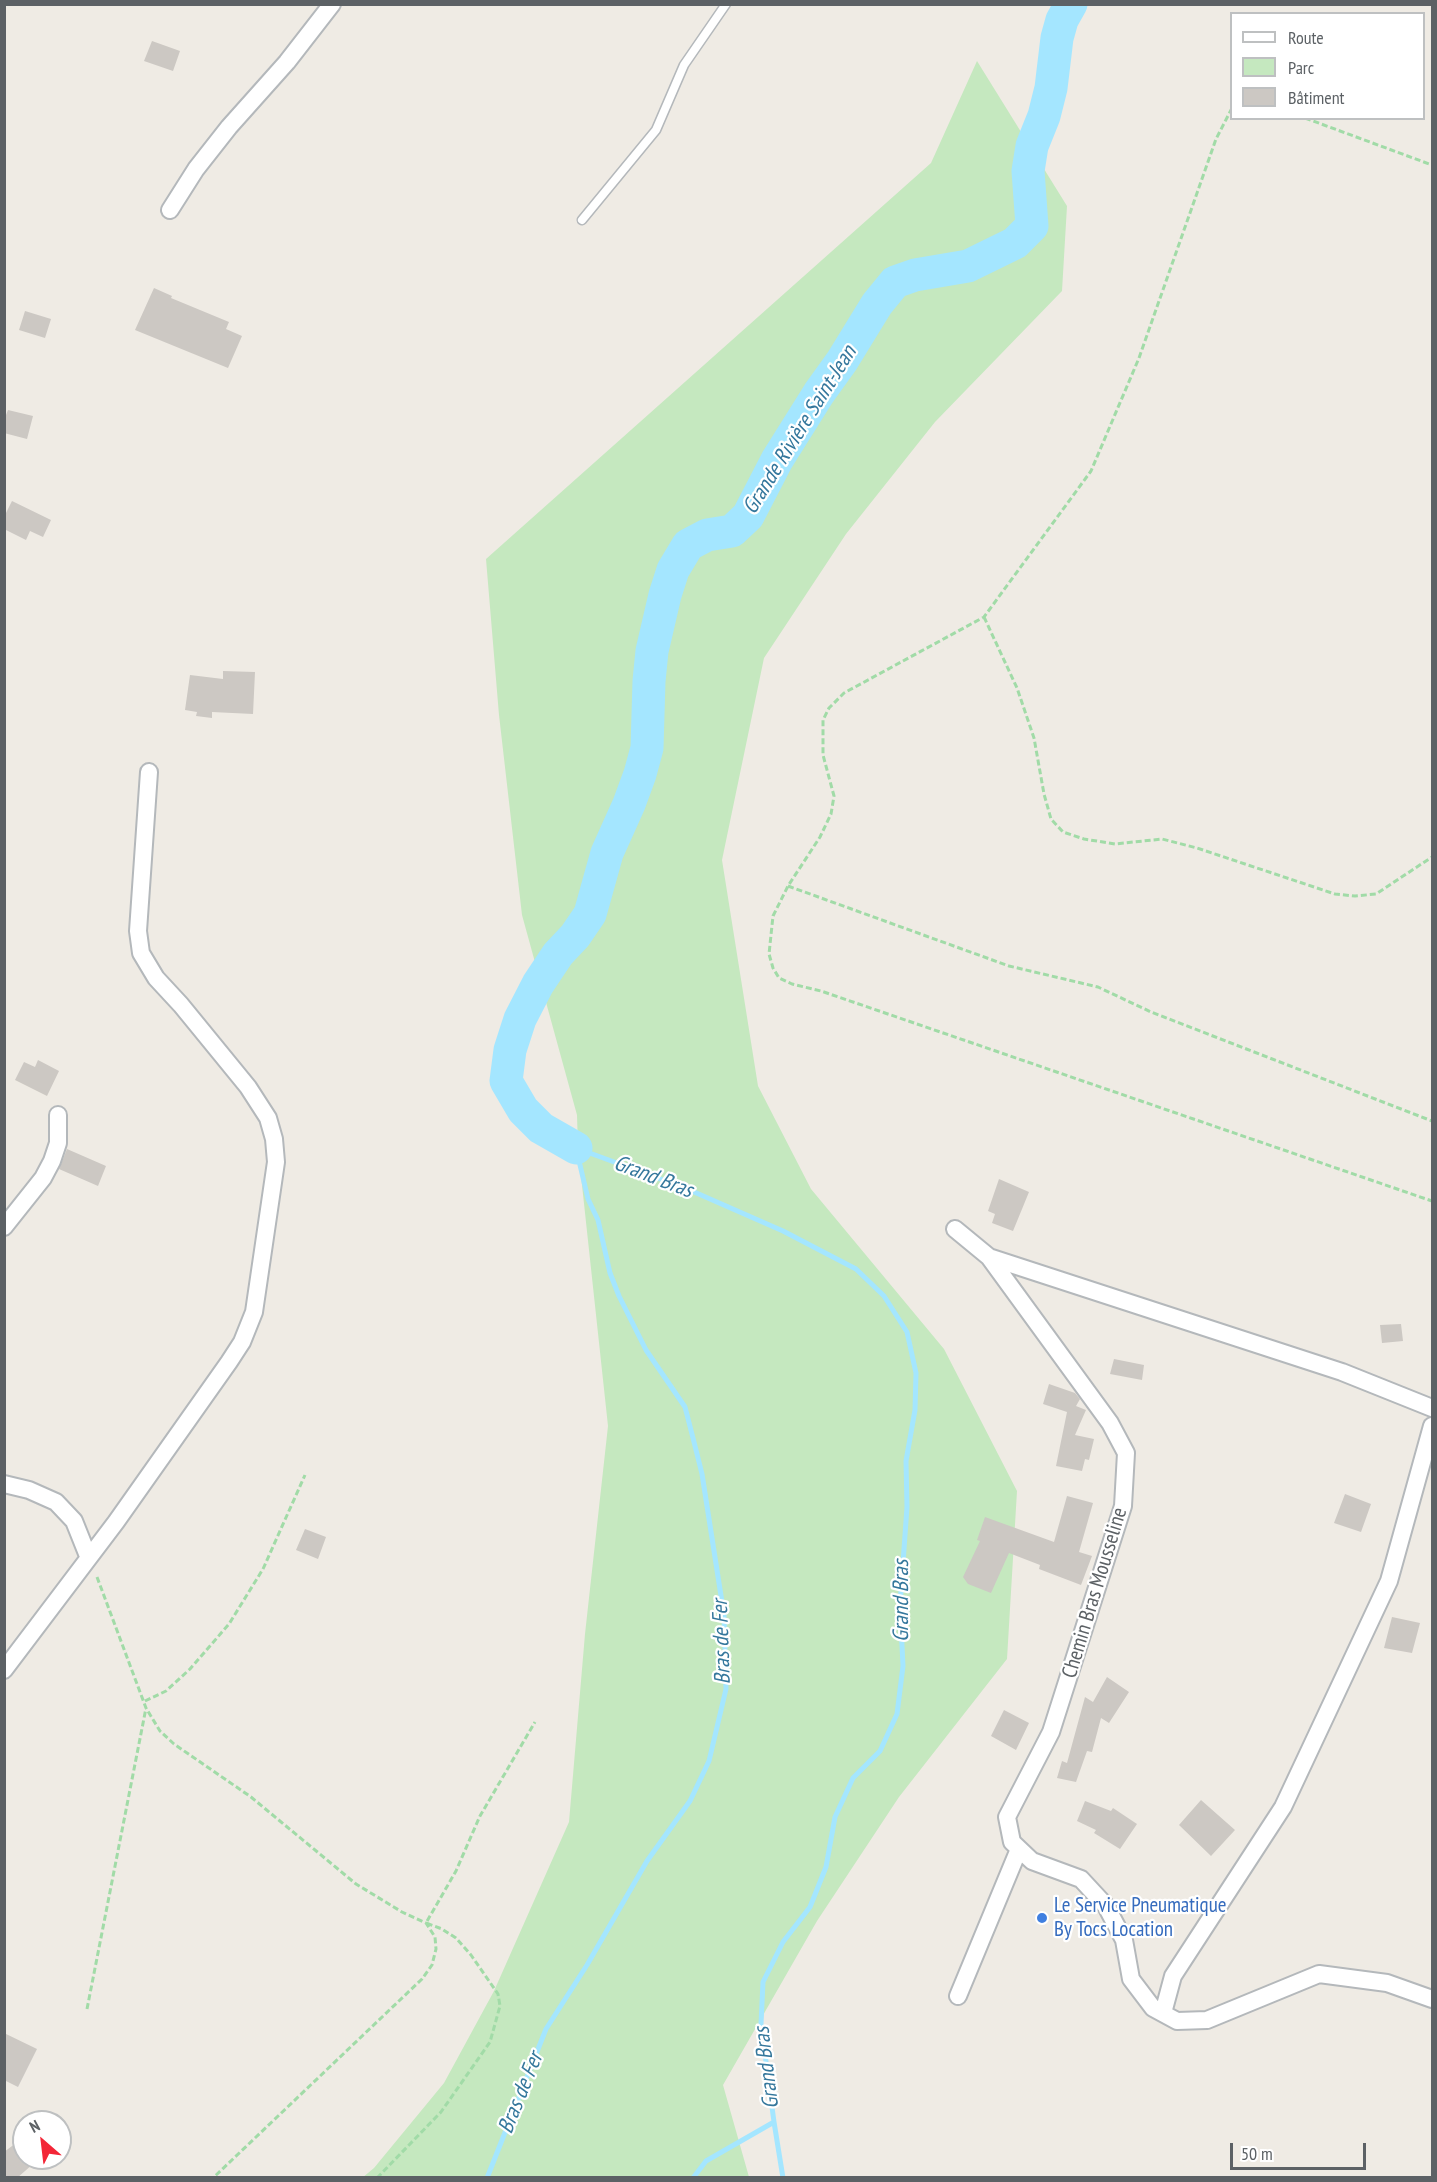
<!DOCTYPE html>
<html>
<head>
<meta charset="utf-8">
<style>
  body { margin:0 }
  #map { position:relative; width:1437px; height:2182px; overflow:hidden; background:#efebe4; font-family:"PT Sans Narrow",sans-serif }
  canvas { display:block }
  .frame { position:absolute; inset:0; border:6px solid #5c6165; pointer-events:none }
  .legend { position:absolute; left:1230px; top:12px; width:195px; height:108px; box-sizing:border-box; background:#fff; border:2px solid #bec0c1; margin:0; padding:8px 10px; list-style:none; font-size:18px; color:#5c6165 }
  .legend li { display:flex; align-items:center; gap:12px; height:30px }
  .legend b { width:30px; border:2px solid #bec0c1 }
  .north { position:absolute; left:12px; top:2110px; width:60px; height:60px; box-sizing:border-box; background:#fff; border:2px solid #bec0c1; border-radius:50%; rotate:332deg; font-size:16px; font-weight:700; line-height:24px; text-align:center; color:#5c6165 }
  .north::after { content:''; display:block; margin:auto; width:21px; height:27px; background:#f32637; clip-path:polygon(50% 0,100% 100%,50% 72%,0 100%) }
  .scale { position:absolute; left:1230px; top:2143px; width:136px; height:27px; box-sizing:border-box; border:3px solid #5c6165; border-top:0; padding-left:8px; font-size:18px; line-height:21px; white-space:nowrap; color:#5c6165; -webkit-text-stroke:4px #fff; paint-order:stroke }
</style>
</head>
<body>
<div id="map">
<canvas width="1437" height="2182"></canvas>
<div class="frame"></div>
<ul class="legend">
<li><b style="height:8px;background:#fff"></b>Route</li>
<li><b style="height:16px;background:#c5e8bf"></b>Parc</li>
<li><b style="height:16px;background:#ccc8c3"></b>Bâtiment</li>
</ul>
<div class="north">N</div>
<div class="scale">50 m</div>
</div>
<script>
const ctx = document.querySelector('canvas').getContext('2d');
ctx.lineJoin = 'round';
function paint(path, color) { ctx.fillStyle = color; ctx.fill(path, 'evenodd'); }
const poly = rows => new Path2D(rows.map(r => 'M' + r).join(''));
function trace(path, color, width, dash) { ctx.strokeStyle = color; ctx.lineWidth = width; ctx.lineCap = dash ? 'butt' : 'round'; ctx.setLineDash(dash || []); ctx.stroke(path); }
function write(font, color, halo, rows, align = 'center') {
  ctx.font = font + ' "PT Sans Narrow",sans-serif'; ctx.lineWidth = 4.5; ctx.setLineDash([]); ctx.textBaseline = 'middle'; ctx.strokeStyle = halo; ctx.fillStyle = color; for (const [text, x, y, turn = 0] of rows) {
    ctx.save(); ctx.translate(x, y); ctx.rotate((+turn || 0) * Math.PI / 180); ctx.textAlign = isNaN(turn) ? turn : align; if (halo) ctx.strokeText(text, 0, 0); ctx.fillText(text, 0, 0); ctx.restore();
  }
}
paint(poly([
  [977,61,1067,206,1062,291,935,422,846,534,764,658,722,860,758,1086,811,1189,944,1349,1017,1491,1007,1659,899,1797,817,1921,723,2085,749,2177,362,2178,374,2168,444,2083,494,1991,569,1822,585,1634,608,1426,578,1148,577,1115,522,915,499,715,486,559,931,163]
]), '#c5e8bf');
trace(poly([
  [576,1148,685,1188,783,1231,856,1269,884,1296,907,1332,916,1373,915,1410,906,1461,907,1507,900,1605,903,1666,897,1714,880,1751,853,1778,835,1817,826,1867,810,1907,783,1942,763,1982,761,2024,774,2122,706,2161,693,2178],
  [774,2122,783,2178],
  [487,2178,546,2029,587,1965,647,1861,690,1801,709,1761,726,1689,724,1615,702,1474,693,1438,685,1407,646,1350,619,1296,610,1273,598,1220,588,1199,576,1148]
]), '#a4e6ff', 5);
trace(poly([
  [576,1148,541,1128,523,1110,506,1081,510,1050,520,1019,538,984,558,954,575,936,590,914,607,853,629,804,640,774,647,748,649,681,652,651,665,595,673,570,688,545,707,535,732,531,748,516,777,460,819,393,842,361,877,304,895,282,915,275,968,266,1015,243,1032,226,1028,171,1032,146,1044,116,1051,88,1057,38,1062,20,1071,4]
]), '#a4e6ff', 33);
paint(poly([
  [152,41,180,51,173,71,144,61],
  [154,288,172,296,171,298,229,322,226,329,242,336,228,368,135,330],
  [25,311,51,319,45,338,19,330],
  [8,410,33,416,27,439,4,433,4,420],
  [12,501,51,520,43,537,30,531,26,540,4,529,4,517],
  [223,671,255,672,253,714,212,712,212,718,196,716,197,712,185,710,190,675,223,679],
  [38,1060,59,1071,47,1096,15,1080,24,1062,35,1067],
  [67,1149,106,1166,98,1186,59,1169],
  [999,1179,1029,1192,1013,1231,992,1223,995,1214,988,1211],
  [1401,1324,1403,1341,1382,1343,1380,1325],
  [1114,1359,1144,1365,1142,1380,1110,1374],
  [1049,1384,1075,1393,1080,1399,1076,1406,1086,1410,1075,1435,1094,1439,1089,1460,1085,1459,1082,1471,1056,1466,1067,1412,1043,1404],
  [1345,1494,1371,1504,1361,1532,1334,1523],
  [1067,1496,1093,1503,1079,1552,1092,1556,1081,1585,1039,1569,1040,1565,1009,1553,991,1593,968,1584,963,1577,980,1541,977,1540,985,1517,1054,1542],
  [305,1529,326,1537,318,1559,296,1550],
  [1392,1617,1420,1623,1412,1653,1384,1648],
  [1107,1677,1129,1692,1109,1723,1101,1718,1092,1752,1087,1751,1076,1782,1057,1778,1062,1761,1067,1763,1085,1697,1093,1702],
  [1004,1710,1029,1723,1016,1750,991,1736],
  [1201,1800,1235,1830,1211,1856,1179,1825],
  [1085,1801,1111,1811,1113,1808,1137,1824,1120,1849,1094,1833,1096,1830,1077,1821],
  [4,2033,37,2049,18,2087,4,2080],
  [16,2143,24,2153,24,2158,28,2158,33,2164,17,2178,4,2178,4,2152]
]), '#ccc8c3');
const service = poly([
  [582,220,656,130,684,65,726,4]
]);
const minor = poly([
  [170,210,196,169,229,127,287,62,332,4],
  [4,1227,43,1178,52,1161,58,1143,58,1115],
  [955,1229,989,1257,1342,1372,1432,1408],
  [989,1257,1110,1423,1126,1453,1123,1506,1051,1732,1007,1817,1012,1842,1032,1861,1081,1879,1106,1906,1124,1940,1131,1979,1153,2008,1177,2021,1207,2020,1319,1974,1387,1983,1432,1999],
  [4,1484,29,1490,56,1502,74,1521,88,1556],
  [4,1670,116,1522,229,1362,242,1342,254,1312,276,1162,274,1139,268,1118,248,1087,181,1005,156,978,141,953,138,931,149,772],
  [958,1996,1019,1849],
  [1163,2013,1173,1976,1283,1807,1389,1581,1432,1426]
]);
trace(service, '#b4b8bb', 11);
trace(minor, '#b4b8bb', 20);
trace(poly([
  [1232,108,1216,139,1139,358,1091,471,984,617,844,693,829,708,823,720,823,755,834,796,831,814,820,837,788,886,773,916,769,954,773,968,779,978,792,984,821,991,1432,1201],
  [1305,118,1432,165],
  [984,617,1017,688,1034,738,1044,794,1051,819,1063,832,1084,839,1115,844,1162,839,1197,848,1335,894,1355,896,1376,894,1432,857],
  [788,886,1009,966,1098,987,1151,1012,1432,1121],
  [97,1577,146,1708,160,1731,174,1744,251,1797,356,1884,402,1912,426,1923,435,1937,436,1949,432,1965,422,1979,213,2178],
  [145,1701,166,1691,190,1669,229,1624,263,1569,305,1475],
  [87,2009,146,1708],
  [377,2178,441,2112,490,2042,500,2006,498,1994,471,1955,456,1938,442,1929,426,1923,456,1871,480,1816,535,1722]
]), '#a1dba7', 3, [6, 3]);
trace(service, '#fff', 8);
trace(minor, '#fff', 16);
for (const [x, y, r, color] of [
  [1042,1918,6,"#3f7fe0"]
]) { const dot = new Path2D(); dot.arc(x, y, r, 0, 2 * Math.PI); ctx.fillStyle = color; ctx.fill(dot); trace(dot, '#fff', 2); }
write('21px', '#5c6165', '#fff', [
  ["Chemin Bras Mousseline",1095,1593,-73]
]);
write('21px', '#366cbe', '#fff', [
  ["Le Service Pneumatique",1054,1906],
  ["By Tocs Location",1054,1930]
], 'left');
write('italic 22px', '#34779c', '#fff', [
  ["Grande Rivière Saint-Jean",800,430,-58],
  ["Grand Bras",653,1177,21],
  ["Grand Bras",902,1601,-90],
  ["Bras de Fer",722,1642,-92],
  ["Grand Bras",767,2068,-97],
  ["Bras de Fer",521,2093,-68]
]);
</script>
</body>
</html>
